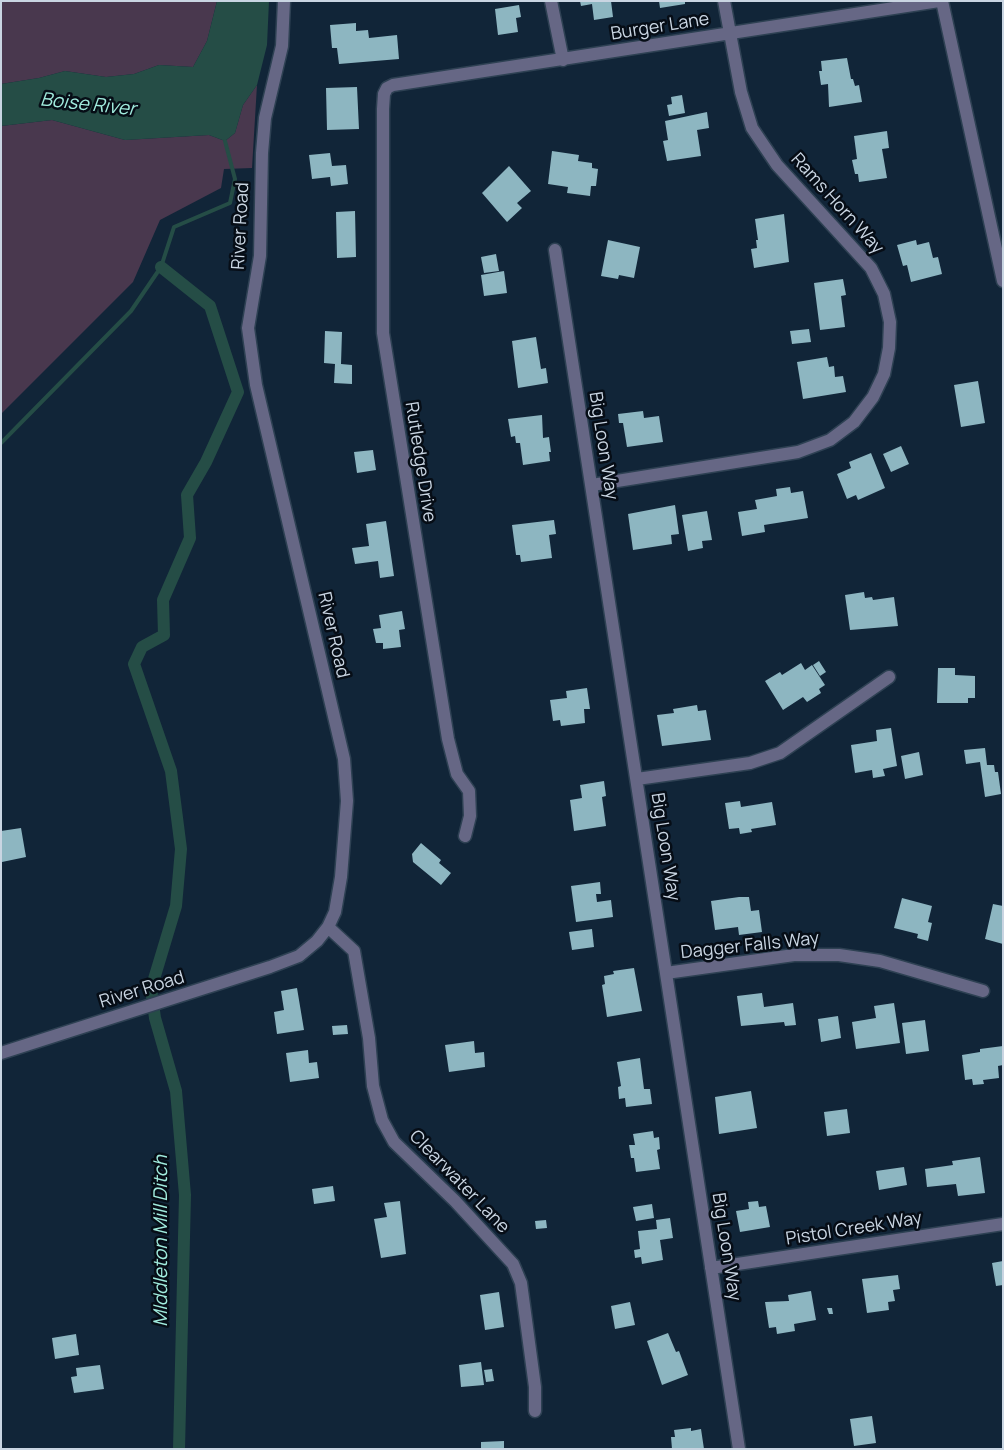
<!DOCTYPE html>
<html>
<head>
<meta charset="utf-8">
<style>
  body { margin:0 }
  #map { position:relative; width:1004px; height:1450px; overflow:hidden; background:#112538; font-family:Manrope,sans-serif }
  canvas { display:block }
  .frame { position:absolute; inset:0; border:2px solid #c9d5e2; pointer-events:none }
</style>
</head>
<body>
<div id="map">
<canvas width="1004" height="1450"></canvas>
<div class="frame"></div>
</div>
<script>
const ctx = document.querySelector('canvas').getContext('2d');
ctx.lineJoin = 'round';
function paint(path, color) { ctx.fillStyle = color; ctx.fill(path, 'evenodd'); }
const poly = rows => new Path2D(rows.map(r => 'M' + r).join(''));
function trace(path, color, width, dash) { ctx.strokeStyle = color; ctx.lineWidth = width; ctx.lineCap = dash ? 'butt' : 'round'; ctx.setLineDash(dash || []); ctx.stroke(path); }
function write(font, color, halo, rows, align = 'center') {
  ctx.font = font + ' Manrope,sans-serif'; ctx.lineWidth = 5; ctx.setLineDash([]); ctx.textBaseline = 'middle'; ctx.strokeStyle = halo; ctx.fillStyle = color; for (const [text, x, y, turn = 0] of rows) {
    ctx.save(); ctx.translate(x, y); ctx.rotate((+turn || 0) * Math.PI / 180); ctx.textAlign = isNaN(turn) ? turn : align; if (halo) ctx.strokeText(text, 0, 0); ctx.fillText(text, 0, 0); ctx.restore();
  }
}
paint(poly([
  [1,1,217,1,207,41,193,67,159,65,134,74,106,77,65,71,39,78,1,84],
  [257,85,252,168,224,169,221,188,160,220,133,282,1,414,1,126,52,120,125,140,209,135,225,141,235,133,243,105]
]), '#49384e');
paint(poly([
  [217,1,269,1,267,45,257,85,243,105,235,133,225,141,209,135,125,140,52,120,1,126,1,84,39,78,65,71,106,77,134,74,159,65,193,67,207,41]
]), '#254d46');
trace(poly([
  [1,443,131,311,161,267,174,227,230,203,235,179,225,141]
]), '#254d46', 4);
trace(poly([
  [161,267,210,306,238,392,206,462,187,495,190,538,163,600,164,635,142,647,134,664,171,771,181,849,176,906,151,989,155,1018,176,1091,185,1195,179,1449]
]), '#254d46', 12);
paint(poly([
  [580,1,611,1,613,17,594,20,592,4,581,6],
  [659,1,685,1,685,4,660,8],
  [519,5,521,17,516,18,518,32,498,35,495,9],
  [356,23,356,31,368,30,369,38,397,35,399,59,339,64,337,48,332,48,330,25],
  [847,58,851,79,853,79,855,86,859,85,862,102,829,107,828,84,821,85,819,71,822,71,821,61],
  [357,87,359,129,327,130,326,88],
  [682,95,685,113,669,116,667,105,672,104,671,97],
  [707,112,709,128,697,130,701,156,667,161,663,141,668,140,665,121],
  [887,131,889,148,882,149,887,178,859,182,858,174,855,174,852,160,857,159,854,136],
  [552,151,579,155,578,161,592,163,592,168,598,169,596,186,591,186,590,196,567,193,568,187,548,184],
  [330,153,332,166,346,165,348,184,331,186,330,177,312,179,309,155],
  [509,166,531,191,517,203,522,208,507,222,482,193],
  [355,211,356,257,337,258,336,212],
  [784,214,789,262,754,268,751,249,757,248,756,240,758,240,755,219],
  [608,240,640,247,634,278,619,275,618,279,601,276],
  [916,240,917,245,929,242,933,258,938,257,942,274,911,282,907,265,903,266,897,245],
  [496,254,499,271,484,273,481,257],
  [504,271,507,293,484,296,481,275],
  [843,279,846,295,841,296,845,327,820,330,814,283],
  [809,329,811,342,792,344,790,331],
  [325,331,342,332,341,364,352,365,352,384,334,383,335,364,324,363],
  [536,337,541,369,546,368,548,383,518,388,512,341],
  [827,357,829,367,834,366,835,377,843,376,846,392,803,399,797,362],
  [978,381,985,423,961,427,954,385],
  [643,411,644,418,659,416,663,442,627,447,623,423,619,423,618,414],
  [542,415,543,438,549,437,551,452,549,452,550,461,523,465,520,443,516,443,515,436,511,437,508,419],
  [901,446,909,464,891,472,883,454],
  [373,450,376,470,357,473,354,452],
  [871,453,885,488,858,500,856,495,847,499,837,474,851,468,849,462],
  [790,487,791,493,803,491,808,518,764,525,765,532,742,536,738,512,757,509,755,500,777,496,776,489],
  [675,505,679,534,671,535,672,544,633,550,628,514],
  [707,511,712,540,702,541,703,548,688,551,682,515],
  [554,520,556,534,549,535,552,558,521,562,520,555,516,555,512,525],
  [386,521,394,576,380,578,378,561,355,564,352,548,369,546,366,524],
  [864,592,865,598,872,597,873,600,894,597,898,626,850,630,845,595],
  [402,611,405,629,399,630,401,647,383,649,383,643,376,643,373,629,381,628,379,615],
  [819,661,826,672,820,676,813,665],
  [801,663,805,670,812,665,825,685,819,689,821,693,807,702,803,697,783,710,765,681,780,672,782,675],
  [938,668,955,668,955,675,975,676,975,698,968,698,968,703,937,703],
  [587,688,590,709,584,709,585,723,561,726,560,720,553,721,550,700,567,698,566,691],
  [697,705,698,711,706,710,711,740,662,746,657,715,674,713,673,709],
  [891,728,897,766,883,769,885,776,873,778,872,770,855,773,851,745,877,741,876,730],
  [985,748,987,765,994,765,995,772,998,772,1001,794,985,797,980,762,966,764,964,750],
  [919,752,923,775,905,779,901,756],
  [604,781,606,796,602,797,606,826,574,831,570,800,582,798,580,785],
  [740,801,741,807,772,802,776,825,751,829,752,832,740,834,739,828,729,829,725,803],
  [21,828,26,857,2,862,1,831],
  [421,843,441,860,439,863,451,873,441,885,413,862,412,854],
  [600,882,601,894,596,894,597,902,611,900,613,917,576,922,571,886],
  [739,897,749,897,751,911,759,910,762,932,739,935,738,927,715,930,711,901],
  [902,898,932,906,928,922,932,923,928,941,917,938,918,934,894,928],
  [993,904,1003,906,1003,944,985,939],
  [592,929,594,947,572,950,569,932],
  [634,968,642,1011,607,1017,602,985,605,984,604,976,614,974,613,971],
  [297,988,304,1030,277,1034,274,1012,284,1010,281,991],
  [762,993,764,1007,793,1003,796,1025,785,1026,784,1022,741,1026,737,996],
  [894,1003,900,1043,856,1049,852,1022,876,1018,874,1006],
  [838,1016,841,1038,821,1042,818,1019],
  [925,1020,929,1051,906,1054,902,1023],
  [347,1025,348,1034,333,1035,332,1026],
  [474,1041,475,1053,484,1052,485,1067,449,1072,445,1045],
  [1003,1046,1003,1065,998,1066,999,1078,983,1080,984,1084,973,1085,972,1079,965,1080,962,1055,980,1052,980,1049],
  [308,1050,309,1063,317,1062,319,1078,290,1082,286,1053],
  [640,1058,644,1089,650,1089,652,1104,626,1107,625,1098,619,1099,618,1087,621,1086,617,1062],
  [751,1091,757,1128,719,1134,715,1097],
  [847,1109,850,1133,827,1136,824,1112],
  [653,1131,654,1138,659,1137,660,1149,657,1150,660,1169,636,1172,634,1158,631,1158,629,1145,635,1145,633,1134],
  [980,1157,985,1193,958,1196,956,1184,927,1187,925,1169,953,1165,952,1161],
  [904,1167,907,1185,879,1190,876,1171],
  [333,1186,335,1201,314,1204,312,1189],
  [400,1201,406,1254,381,1258,374,1219,387,1217,384,1203],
  [758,1201,759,1207,766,1206,770,1227,740,1232,736,1211,749,1209,748,1202],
  [652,1204,654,1218,636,1221,633,1207],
  [670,1218,673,1238,660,1240,663,1260,642,1264,641,1257,635,1258,634,1250,640,1249,638,1231,657,1229,656,1220],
  [546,1220,547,1228,536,1229,535,1221],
  [1003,1261,1003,1285,996,1286,992,1263],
  [898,1275,900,1289,893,1290,895,1301,888,1302,889,1310,867,1313,862,1279],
  [811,1291,816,1320,794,1324,795,1331,777,1334,776,1327,769,1328,765,1302,789,1301,788,1295],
  [499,1292,504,1327,485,1330,480,1295],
  [630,1302,635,1325,615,1329,611,1306],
  [827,1308,832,1308,833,1314,829,1314],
  [668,1333,676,1352,679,1351,688,1375,662,1385,647,1341],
  [76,1334,79,1355,55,1359,52,1338],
  [481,1362,484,1385,461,1387,459,1365],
  [100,1365,104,1389,74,1393,71,1377,77,1376,76,1368],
  [492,1369,494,1381,486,1382,484,1370],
  [872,1416,876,1443,854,1446,850,1419],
  [691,1428,691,1431,701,1429,704,1449,672,1449,671,1437,675,1437,674,1430],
  [504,1441,504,1449,481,1449,481,1442]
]), '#8db6c1');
const minor = poly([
  [551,1,563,60],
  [942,1,1003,281],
  [555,250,739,1449],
  [592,485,798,452,830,440,854,422,873,397,884,374,889,348,890,322,884,294,871,268,777,165,752,128,741,92,724,1],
  [637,779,750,763,780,753,889,677],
  [465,836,470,816,469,791,457,774,448,739,383,333,383,109,384,94,387,88,393,85,939,1],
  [328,927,354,951,369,1038,373,1086,382,1120,394,1142,455,1201,513,1264,521,1283,535,1387,535,1411],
  [666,973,794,955,839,955,880,961,983,991],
  [1,1053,270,967,299,956,317,941,328,927,335,912,341,877,347,801,344,759,256,385,248,328,260,256,262,153,265,118,282,46,284,1],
  [711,1268,1003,1224]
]);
trace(minor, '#2e4153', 15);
trace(minor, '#666785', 12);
write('18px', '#c9d5e2', '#060d16', [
  ["Burger Lane",660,27,-9],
  ["Rams Horn Way",837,204,48],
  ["River Road",241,226,-87],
  ["Big Loon Way",603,446,81],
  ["Rutledge Drive",420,462,81],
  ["River Road",333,635,77],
  ["Big Loon Way",665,847,81],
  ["Dagger Falls Way",750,946,-6],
  ["River Road",142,990,-17],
  ["Clearwater Lane",459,1182,46],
  ["Pistol Creek Way",854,1229,-9],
  ["Big Loon Way",726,1247,81]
]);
write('italic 19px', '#a1ecde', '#060d16', [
  ["Boise River",88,105,6],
  ["MIddleton Mill Ditch",162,1241,-90]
]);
</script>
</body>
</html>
